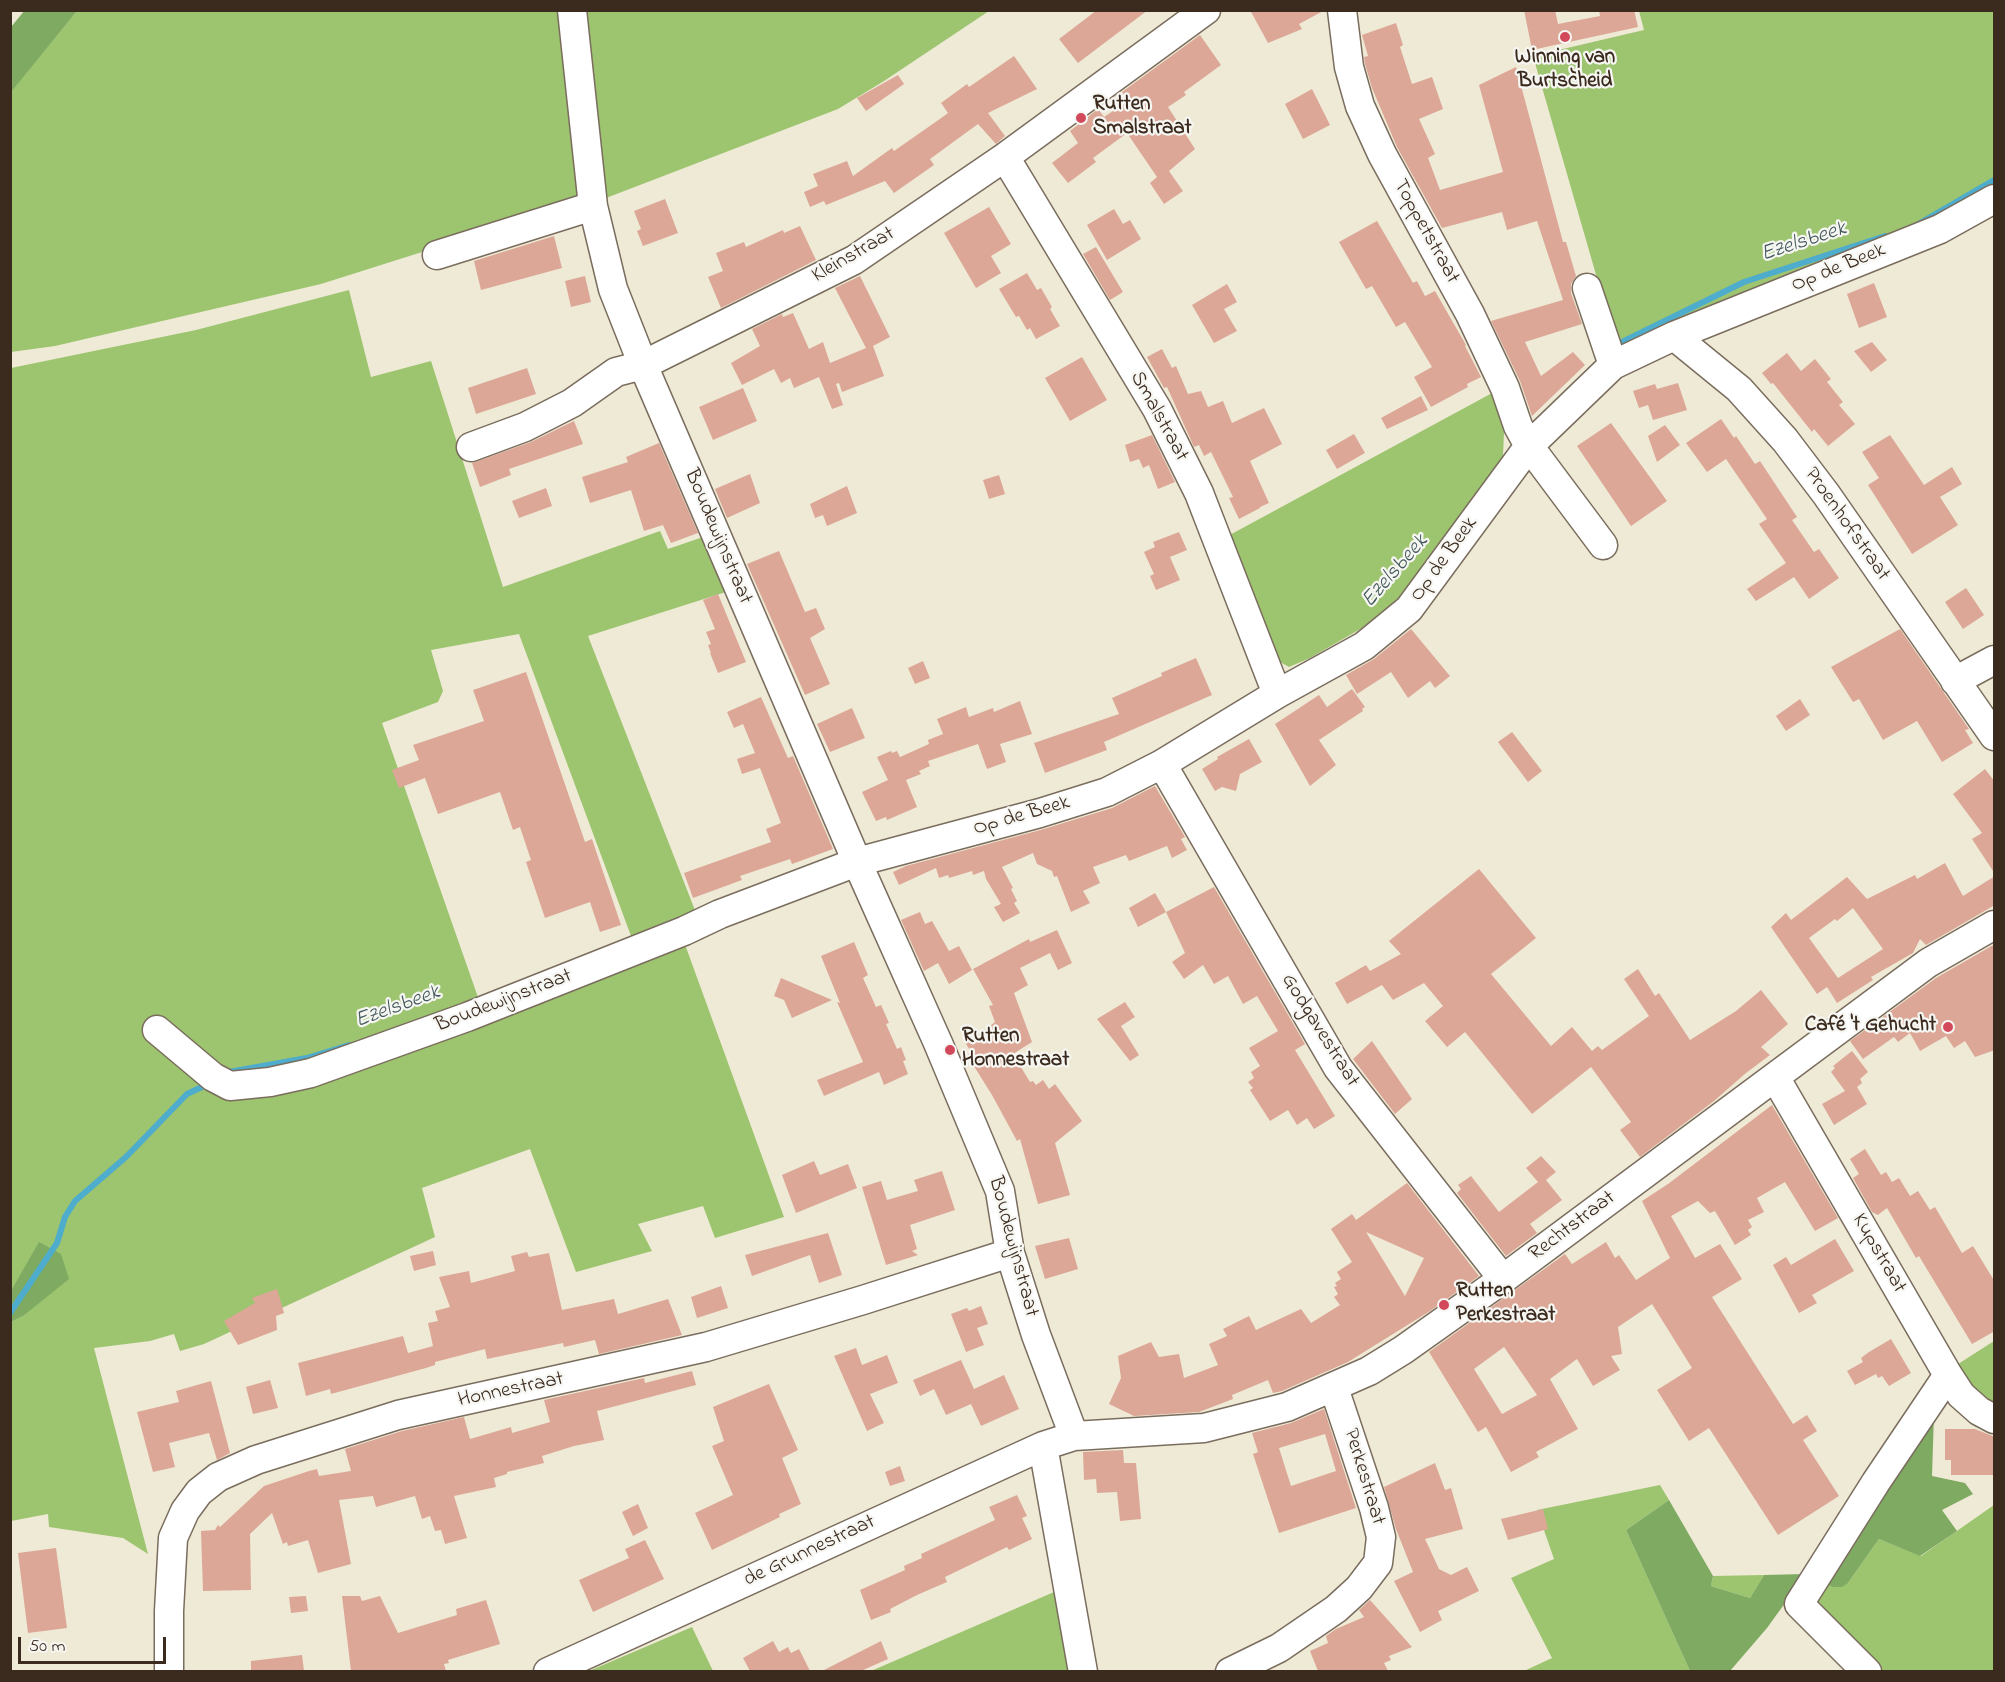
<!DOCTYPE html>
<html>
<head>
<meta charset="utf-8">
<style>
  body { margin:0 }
  #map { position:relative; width:2005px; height:1682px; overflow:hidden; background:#efead6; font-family:"Indie Flower",sans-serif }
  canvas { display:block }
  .frame { position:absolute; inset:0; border:12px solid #3b2a1e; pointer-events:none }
  .scale { position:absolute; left:18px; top:1637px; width:148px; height:27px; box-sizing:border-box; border:3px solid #3b2a1e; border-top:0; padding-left:8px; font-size:18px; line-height:21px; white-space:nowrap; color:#3b2a1e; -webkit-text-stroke:4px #f6f6f2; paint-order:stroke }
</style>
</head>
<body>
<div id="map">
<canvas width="2005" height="1682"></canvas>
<div class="frame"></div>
<div class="scale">50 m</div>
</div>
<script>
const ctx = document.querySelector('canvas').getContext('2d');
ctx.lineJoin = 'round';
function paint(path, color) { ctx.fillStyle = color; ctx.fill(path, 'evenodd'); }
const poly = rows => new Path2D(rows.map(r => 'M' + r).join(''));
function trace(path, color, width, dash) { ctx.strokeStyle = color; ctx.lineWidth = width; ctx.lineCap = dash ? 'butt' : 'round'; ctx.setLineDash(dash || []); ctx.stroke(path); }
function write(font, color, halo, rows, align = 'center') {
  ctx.font = font + ' "Indie Flower",sans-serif'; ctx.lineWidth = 4.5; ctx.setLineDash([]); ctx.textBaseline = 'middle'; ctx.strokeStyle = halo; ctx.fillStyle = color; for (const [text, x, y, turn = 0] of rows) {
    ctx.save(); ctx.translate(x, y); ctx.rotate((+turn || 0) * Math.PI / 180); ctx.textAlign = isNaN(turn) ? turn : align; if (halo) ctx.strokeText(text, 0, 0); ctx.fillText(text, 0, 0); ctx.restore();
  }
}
paint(poly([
  [77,11,560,11,580,202,321,284,55,346,11,352,10,92],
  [581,11,989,11,884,81,838,109,606,198],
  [1639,11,1994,11,1994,189,1959,209,1618,351,1533,56,1644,30],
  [349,290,371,377,431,361,503,587,660,531,668,549,706,536,729,591,588,636,698,918,634,944,519,634,431,650,443,691,438,702,382,723,480,1003,212,1092,683,939,784,1217,715,1238,703,1206,638,1224,652,1251,576,1272,530,1149,422,1188,435,1237,204,1344,180,1351,174,1334,150,1341,94,1348,148,1554,123,1538,49,1527,48,1514,11,1521,11,1322,23,1316,14,1287,11,1291,11,368,196,330],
  [1494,392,1504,432,1503,456,1486,484,1402,595,1369,624,1310,658,1289,667,1273,658,1226,537],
  [1994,1341,1994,1411,1988,1407,1955,1366],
  [1660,1485,1669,1500,1626,1530,1690,1671,1524,1671,1552,1658,1511,1578,1554,1559,1537,1510],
  [1994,1505,1994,1671,1877,1671,1813,1604,1824,1576,1848,1583,1879,1539,1921,1556],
  [1764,1575,1750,1598,1711,1586,1713,1576],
  [1061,1589,1075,1671,871,1671],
  [692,1627,713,1671,589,1671]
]), '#9dc46f');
paint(poly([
  [25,10,77,11,11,92,11,27],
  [39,1242,61,1254,69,1279,23,1316,11,1322,11,1291],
  [1934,1414,1932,1476,1965,1483,1973,1494,1942,1510,1957,1531,1920,1556,1879,1539,1848,1583,1842,1587,1833,1587,1826,1584],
  [1669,1500,1713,1576,1711,1586,1750,1598,1764,1575,1806,1574,1767,1628,1730,1671,1690,1671,1626,1530]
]), '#7eaa62');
trace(poly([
  [1920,223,1994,180],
  [1624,341,1744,282,1885,236],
  [229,1072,307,1058,349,1045],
  [10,1313,57,1243,65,1217,75,1201,126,1157,187,1094,204,1086]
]), '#4eaccc', 6);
paint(poly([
  [1097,10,1148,10,1078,63,1059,39],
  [1250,10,1325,10,1299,24,1302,29,1268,43],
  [1524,10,1555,10,1558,24,1600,16,1599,10,1634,10,1638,27,1532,50],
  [1396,23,1403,45,1400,47,1412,84,1432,77,1443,109,1419,119,1435,154,1428,158,1440,190,1503,172,1479,85,1516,67,1563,242,1566,242,1576,276,1571,284,1571,293,1582,324,1525,342,1541,376,1573,352,1585,365,1532,416,1520,381,1491,321,1563,300,1537,221,1507,230,1502,212,1442,228,1397,147,1372,88,1365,64,1364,57,1368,56,1362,35],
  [1200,35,1221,65,1184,92,1186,95,1168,107,1195,149,1169,171,1183,191,1164,204,1150,183,1157,177,1127,133,1093,158,1096,162,1068,183,1052,163,1078,143,1070,131,1098,109,1104,117,1128,101,1122,92],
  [1014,56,1037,89,988,113,1005,136,996,144,978,124,930,159,934,165,894,193,885,181,826,205,824,201,810,207,804,192,818,186,813,174,847,161,853,176,892,148,894,151,937,121,948,113,941,103,967,84,969,87],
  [898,75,904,84,866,111,857,98],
  [1312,89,1330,125,1303,139,1285,104],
  [665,199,678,233,643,246,637,231,641,229,634,211],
  [989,207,1011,244,991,256,1001,273,976,288,944,233],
  [1114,209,1123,224,1130,220,1141,239,1107,260,1087,225],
  [1377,221,1413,283,1417,281,1425,296,1435,291,1466,345,1465,346,1481,377,1467,384,1468,387,1431,407,1414,377,1432,367,1405,322,1396,327,1372,286,1366,289,1339,242],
  [800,226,816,260,721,308,708,277,723,271,716,253,744,242,746,247,783,230,784,233],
  [554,236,562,268,481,290,474,261],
  [1096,247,1123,292,1110,300,1083,254],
  [1027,273,1037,290,1041,288,1052,307,1050,309,1060,326,1036,339,1030,328,1027,330,1019,316,1016,317,999,289],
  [585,276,591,302,571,307,565,281],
  [860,276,890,337,873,346,884,376,842,392,839,383,836,384,843,405,832,409,819,377,794,388,790,378,781,383,774,369,742,385,731,363,760,346,752,329,782,314,783,317,793,313,809,349,823,342,830,363,866,348,835,288],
  [1874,283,1887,317,1859,328,1847,294],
  [1227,284,1237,302,1224,309,1237,331,1214,343,1192,305],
  [1872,342,1887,360,1871,372,1854,351],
  [1162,349,1172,368,1176,366,1188,394,1201,391,1208,407,1223,401,1232,423,1264,408,1282,444,1250,461,1269,503,1260,507,1260,508,1239,519,1229,498,1233,497,1211,452,1204,456,1199,445,1194,447,1167,387,1164,388,1147,357],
  [1787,353,1801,371,1815,359,1831,379,1827,382,1843,402,1839,405,1855,424,1828,446,1814,429,1812,432,1773,383,1771,384,1762,373],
  [1082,357,1107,400,1070,421,1045,378],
  [527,368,536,394,476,414,468,388],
  [1678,383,1687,410,1653,420,1648,405,1639,408,1633,391,1655,384,1657,389],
  [743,388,757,421,713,440,699,407],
  [1421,396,1428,410,1387,429,1381,418],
  [1721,419,1734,438,1736,436,1755,464,1760,461,1797,517,1792,520,1814,552,1819,549,1839,578,1809,599,1794,577,1756,601,1747,589,1786,563,1759,524,1767,519,1726,459,1707,472,1686,443],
  [574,421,583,444,509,469,511,475,480,487,472,463,531,442],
  [1611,423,1667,501,1631,526,1577,446],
  [1665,425,1680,445,1657,462,1648,436],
  [1354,434,1365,453,1337,469,1326,450],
  [1152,435,1175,482,1158,489,1149,465,1143,468,1139,459,1130,462,1125,445],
  [1890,435,1924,485,1952,467,1962,484,1940,497,1958,525,1912,554,1868,485,1879,478,1862,452],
  [659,443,698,533,671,543,663,525,644,531,631,490,590,503,582,477,628,462,626,457],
  [750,474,760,503,727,518,715,489],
  [999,475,1005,494,989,499,983,480],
  [847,486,857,513,827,526,823,515,815,518,810,504],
  [546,488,552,506,519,518,512,501],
  [1179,532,1187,550,1170,557,1180,580,1156,590,1150,576,1154,574,1144,552,1155,547,1153,542],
  [779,551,805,612,816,608,825,629,810,638,830,684,805,695,747,564],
  [1966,588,1984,615,1963,629,1945,602],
  [718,594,746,662,718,673,710,653,711,653,708,645,711,644,706,632,715,629,703,600],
  [1411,629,1450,676,1435,688,1430,681,1408,698,1391,672,1357,694,1346,675,1374,659],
  [1900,629,1969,729,1965,730,1973,743,1942,762,1917,721,1883,740,1859,699,1853,702,1831,667],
  [1196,658,1212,695,1104,742,1107,750,1045,773,1034,743,1119,714,1112,698,1162,676,1161,673],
  [923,661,930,678,915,684,908,668],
  [526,672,585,842,592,839,621,925,600,932,590,902,545,918,526,862,531,860,520,827,513,830,500,792,438,814,425,778,399,788,392,770,419,760,413,745,484,721,473,690],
  [1352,689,1365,707,1362,709,1363,711,1319,740,1336,765,1310,786,1275,724,1319,695,1327,707],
  [761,697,788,758,793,756,833,849,792,864,790,859,740,876,742,880,693,898,684,873,771,842,766,829,781,823,760,768,742,774,737,759,755,753,743,724,734,728,727,712],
  [1800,699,1810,715,1786,731,1776,716],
  [1020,701,1032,734,1000,744,1006,762,987,769,978,744,928,761,930,766,919,771,921,774,906,780,917,807,887,820,886,817,876,821,862,792,888,780,877,757,891,751,892,753,897,751,900,757,929,744,928,740,943,734,937,719,966,707,969,717,993,708,994,712],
  [852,708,865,738,830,752,817,724],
  [1512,732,1542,771,1528,782,1498,742],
  [1249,739,1262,762,1240,774,1236,791,1222,787,1215,791,1202,769,1218,759,1217,757],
  [1985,769,1995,782,1995,874,1972,839,1982,833,1953,794],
  [1155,786,1185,837,1181,839,1187,850,1172,858,1167,846,1129,861,1126,855,1093,867,1100,883,1083,891,1090,903,1071,912,1057,876,1054,877,1052,871,1037,864,1033,853,1002,867,1013,888,1011,889,1017,901,1014,903,1020,913,1003,922,994,907,1001,904,986,879,984,871,973,875,972,871,949,878,948,875,939,878,936,868,899,885,893,872,906,866,1044,829,1112,808],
  [1945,863,1963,896,1995,876,1995,905,1926,945,1920,939,1913,953,1871,977,1873,980,1837,1003,1827,987,1817,994,1771,927,1786,913,1791,920,1847,877,1867,899,1915,875,1917,879],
  [1853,908,1883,949,1838,978,1809,938,1835,919,1837,921],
  [1479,869,1536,938,1491,974,1551,1046,1572,1027,1592,1051,1598,1046,1602,1050,1649,1016,1624,979,1638,969,1655,996,1659,993,1690,1040,1736,1011,1761,990,1788,1024,1761,1047,1770,1055,1746,1073,1714,1101,1640,1157,1620,1130,1631,1122,1591,1067,1532,1114,1465,1032,1447,1047,1425,1021,1443,1006,1424,983,1393,1000,1382,985,1347,1004,1335,983,1366,965,1370,971,1401,954,1389,941],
  [1214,887,1305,1044,1295,1050,1335,1116,1314,1129,1307,1118,1297,1125,1288,1110,1270,1121,1250,1090,1253,1088,1248,1082,1254,1078,1251,1072,1260,1066,1249,1048,1278,1031,1257,996,1243,1004,1228,976,1214,984,1203,965,1184,979,1172,962,1185,953,1166,912],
  [1155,893,1166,912,1138,927,1129,908],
  [920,912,925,924,932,921,949,951,959,946,972,970,949,984,938,963,924,971,901,920],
  [1057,930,1072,963,1058,970,1050,953,1020,968,1028,985,1014,993,1032,1042,1013,1054,1030,1082,1033,1081,1036,1085,1043,1080,1049,1089,1055,1084,1082,1121,1055,1143,1070,1195,1038,1204,1020,1139,1017,1141,992,1095,967,1055,971,1052,966,1044,995,1022,989,1006,993,1005,973,969,1029,939,1030,942],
  [854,942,868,975,863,978,876,1007,881,1005,889,1023,886,1024,897,1049,901,1047,906,1060,903,1061,908,1074,884,1085,879,1072,824,1096,817,1080,863,1062,837,1002,840,1003,821,956],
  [1995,944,1995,1050,1975,1057,1965,1041,1954,1048,1946,1036,1920,1051,1910,1033,1898,1042,1894,1037,1863,1059,1850,1041,1936,978],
  [781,978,832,1000,792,1018,784,1000,774,996],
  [1125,1002,1135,1017,1121,1026,1139,1055,1130,1061,1097,1019],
  [1372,1041,1412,1099,1395,1114,1353,1059],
  [1852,1051,1868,1072,1860,1079,1862,1083,1857,1087,1867,1104,1834,1125,1822,1104,1845,1091,1831,1072,1835,1068,1833,1066],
  [1772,1105,1838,1218,1815,1231,1785,1182,1757,1198,1764,1212,1748,1220,1752,1227,1748,1230,1751,1235,1735,1245,1715,1211,1710,1213,1698,1201,1671,1216,1695,1258,1720,1244,1742,1279,1712,1297,1793,1424,1807,1415,1817,1431,1803,1440,1839,1496,1778,1535,1709,1428,1689,1441,1657,1390,1692,1368,1652,1304,1618,1327,1622,1354,1611,1356,1620,1370,1593,1386,1577,1359,1550,1379,1578,1429,1536,1452,1539,1457,1511,1472,1486,1427,1478,1432,1429,1352,1565,1254,1572,1264,1606,1242,1615,1258,1619,1255,1636,1280,1670,1258,1642,1201,1668,1184],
  [1504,1347,1537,1395,1502,1414,1474,1369],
  [1865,1149,1881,1175,1886,1172,1892,1182,1899,1178,1910,1196,1918,1191,1930,1210,1935,1207,1962,1253,1973,1246,1995,1282,1995,1331,1972,1344,1919,1256,1916,1258,1887,1208,1878,1215,1872,1212,1853,1178,1859,1174,1850,1159],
  [1541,1156,1556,1172,1546,1180,1562,1200,1530,1224,1537,1233,1506,1256,1457,1193,1461,1189,1458,1185,1471,1176,1499,1212,1538,1182,1526,1168],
  [814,1161,820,1175,848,1164,857,1188,796,1213,782,1175],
  [942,1171,955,1210,910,1225,917,1249,912,1251,918,1255,886,1265,862,1187,881,1181,887,1200,918,1191,914,1180],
  [1407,1183,1479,1276,1430,1311,1348,1362,1282,1391,1273,1393,1268,1380,1232,1395,1233,1399,1199,1412,1134,1416,1109,1404,1121,1378,1118,1356,1151,1342,1159,1357,1179,1354,1184,1378,1218,1365,1209,1344,1227,1336,1223,1329,1249,1316,1256,1330,1301,1309,1311,1323,1340,1305,1334,1297,1338,1294,1334,1287,1337,1286,1335,1283,1341,1279,1337,1272,1352,1262,1331,1229,1352,1214,1356,1220],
  [1366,1232,1424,1258,1405,1296],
  [828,1233,842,1275,819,1283,810,1255,752,1276,745,1255],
  [1069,1238,1078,1269,1045,1279,1035,1246],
  [1835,1239,1854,1271,1812,1295,1817,1303,1799,1313,1773,1265,1786,1257,1791,1265],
  [433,1251,436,1265,414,1271,410,1256],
  [527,1252,529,1257,549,1253,562,1310,614,1299,618,1314,668,1299,682,1335,599,1354,595,1340,564,1347,563,1343,487,1359,485,1349,435,1362,435,1365,426,1368,331,1394,330,1389,306,1396,298,1363,403,1336,408,1353,433,1346,428,1323,438,1321,435,1311,450,1307,439,1277,469,1271,471,1283,515,1271,511,1256],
  [721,1286,728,1308,697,1318,691,1297],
  [277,1289,284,1313,276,1316,277,1330,238,1345,224,1321,255,1303,252,1298],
  [981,1306,988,1324,977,1328,984,1345,966,1352,951,1314,967,1308,969,1311],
  [1891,1339,1911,1373,1889,1386,1882,1376,1878,1378,1876,1374,1855,1385,1847,1371,1863,1362,1861,1358,1869,1352],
  [856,1348,862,1365,887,1355,898,1383,870,1394,884,1423,867,1431,834,1356],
  [961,1360,974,1389,1004,1375,1019,1409,981,1426,971,1404,946,1415,934,1389,920,1396,913,1380],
  [692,1371,696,1385,597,1411,604,1440,574,1446,542,1456,544,1463,507,1472,507,1474,494,1478,496,1487,454,1496,467,1538,445,1544,441,1530,435,1531,430,1516,422,1519,415,1496,376,1507,373,1496,339,1500,351,1564,318,1573,308,1540,288,1546,287,1542,283,1544,272,1513,250,1534,251,1590,203,1591,201,1531,215,1530,218,1525,220,1527,264,1486,309,1471,317,1469,319,1476,351,1471,345,1449,402,1431,464,1417,470,1439,511,1427,512,1433,550,1422,544,1400,644,1378,645,1383],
  [270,1380,278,1408,253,1414,246,1387],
  [211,1381,230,1453,217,1460,209,1433,169,1443,175,1467,153,1472,137,1412,179,1402,176,1391],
  [769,1384,798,1450,782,1458,801,1504,779,1514,780,1517,712,1550,695,1513,733,1495,712,1446,724,1441,713,1407],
  [1324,1409,1356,1508,1279,1533,1253,1454,1258,1452,1252,1433,1291,1423],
  [1325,1434,1336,1471,1291,1486,1279,1448],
  [1945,1429,1975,1429,1995,1437,1995,1475,1951,1475,1951,1460,1945,1460],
  [1123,1450,1124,1463,1136,1463,1141,1519,1120,1521,1117,1492,1097,1493,1096,1479,1084,1480,1083,1452],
  [1435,1463,1445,1490,1451,1488,1463,1529,1425,1539,1439,1569,1451,1575,1467,1567,1479,1591,1438,1611,1442,1620,1420,1632,1394,1581,1413,1572,1396,1529,1384,1487],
  [900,1466,905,1481,890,1486,885,1472],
  [1017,1495,1027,1516,1022,1518,1032,1539,1009,1550,1007,1547,945,1577,947,1582,917,1595,890,1609,891,1612,871,1620,860,1590,905,1570,904,1566,922,1558,921,1554,995,1520,989,1507],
  [638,1504,648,1528,633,1536,622,1512],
  [1543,1509,1548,1529,1508,1540,1501,1519],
  [645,1540,664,1579,593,1612,579,1580,629,1558,625,1549],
  [56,1548,67,1628,28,1633,18,1553],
  [306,1596,308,1611,291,1613,289,1597],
  [342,1596,360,1596,362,1601,380,1596,398,1633,457,1615,456,1609,486,1600,500,1644,448,1660,449,1663,444,1664,446,1671,351,1671],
  [1370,1600,1412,1647,1389,1656,1391,1660,1384,1663,1388,1671,1318,1671,1310,1651,1328,1643,1326,1636,1336,1629,1364,1617,1359,1610],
  [773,1641,779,1652,788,1647,791,1653,799,1649,810,1671,750,1671,743,1658],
  [881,1641,888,1659,861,1671,822,1671],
  [302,1655,304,1671,251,1671,251,1661]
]), '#dca797');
const minor = poly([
  [572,10,593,206,613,289,643,365,857,862,938,1043,1000,1191,1010,1253,1036,1335,1074,1436],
  [1342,10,1349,67,1360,106,1382,154,1470,314,1505,388,1518,426,1529,446,1603,545],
  [1005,157,1157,409,1199,493,1277,694],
  [437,255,593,206],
  [1587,288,1613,365],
  [1674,336,1739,389,1785,440,1826,494,1994,736],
  [471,447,525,427,572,403,616,372,643,365,854,260,1005,157,1206,10],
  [1955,681,1994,660],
  [1162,764,1338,1068,1503,1279],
  [157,1030,213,1077,230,1086,270,1082,311,1073,467,1017,684,931,720,914,857,862,1040,813,1107,792,1162,764,1277,694,1364,646,1409,609,1529,446,1613,365,1674,336,1940,229,1994,199],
  [1775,1077,1948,1375,1961,1395,1979,1411,1994,1419],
  [1043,1446,1083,1672],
  [169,1672,169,1611,173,1538,185,1511,199,1492,218,1477,256,1460,398,1415,706,1347,863,1300,1010,1253],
  [548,1672,1043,1446,1074,1436,1204,1428,1287,1407,1369,1371,1403,1350,1503,1279,1928,963,1994,925],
  [1230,1672,1279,1648,1336,1609,1359,1588,1378,1563,1381,1537,1374,1508,1334,1388],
  [1867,1672,1799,1604,1876,1482,1948,1375]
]);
trace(minor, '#7a6d5e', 31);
trace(minor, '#fff', 28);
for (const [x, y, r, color] of [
  [1565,37,6,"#d1495b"],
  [1081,118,6,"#d1495b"],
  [1948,1027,6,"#d1495b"],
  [950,1050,6,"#d1495b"],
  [1444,1305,6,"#d1495b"]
]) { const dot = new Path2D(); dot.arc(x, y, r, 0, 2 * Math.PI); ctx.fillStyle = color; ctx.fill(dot); trace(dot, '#f6f6f2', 2); }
write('bold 21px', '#3b2a1e', '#f6f6f2', [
  ["Winning van",1565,59,"center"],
  ["Burtscheid",1565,83,"center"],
  ["Rutten",1093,106],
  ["Smalstraat",1093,130],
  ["Café 't Gehucht",1936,1027,"right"],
  ["Rutten",962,1038],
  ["Honnestraat",962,1062],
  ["Rutten",1456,1293],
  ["Perkestraat",1456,1317]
], 'left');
write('21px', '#3b2a1e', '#f6f6f2', [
  ["Toppetstraat",1425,232,61],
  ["Kleinstraat",854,256,-30],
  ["Op de Beek",1839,269,-22],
  ["Smalstraat",1158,417,61],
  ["Proenhofstraat",1846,525,55],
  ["Boudewijnstraat",717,537,67],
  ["Op de Beek",1445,560,-54],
  ["Op de Beek",1022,817,-16],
  ["Boudewijnstraat",504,1002,-21],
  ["Godgavestraat",1319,1031,58],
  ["Rechtstraat",1573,1227,-37],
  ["Boudewijnstraat",1012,1247,75],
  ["Kupstraat",1878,1254,60],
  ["Honnestraat",511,1391,-12],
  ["Perkestraat",1363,1477,73],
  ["de Grunnestraat",810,1552,-25]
]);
write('italic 22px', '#42585b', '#f6f6f2', [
  ["Ezelsbeek",1804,243,-18],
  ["Ezelsbeek",1396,572,-49],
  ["Ezelsbeek",398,1008,-20]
]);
</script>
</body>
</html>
